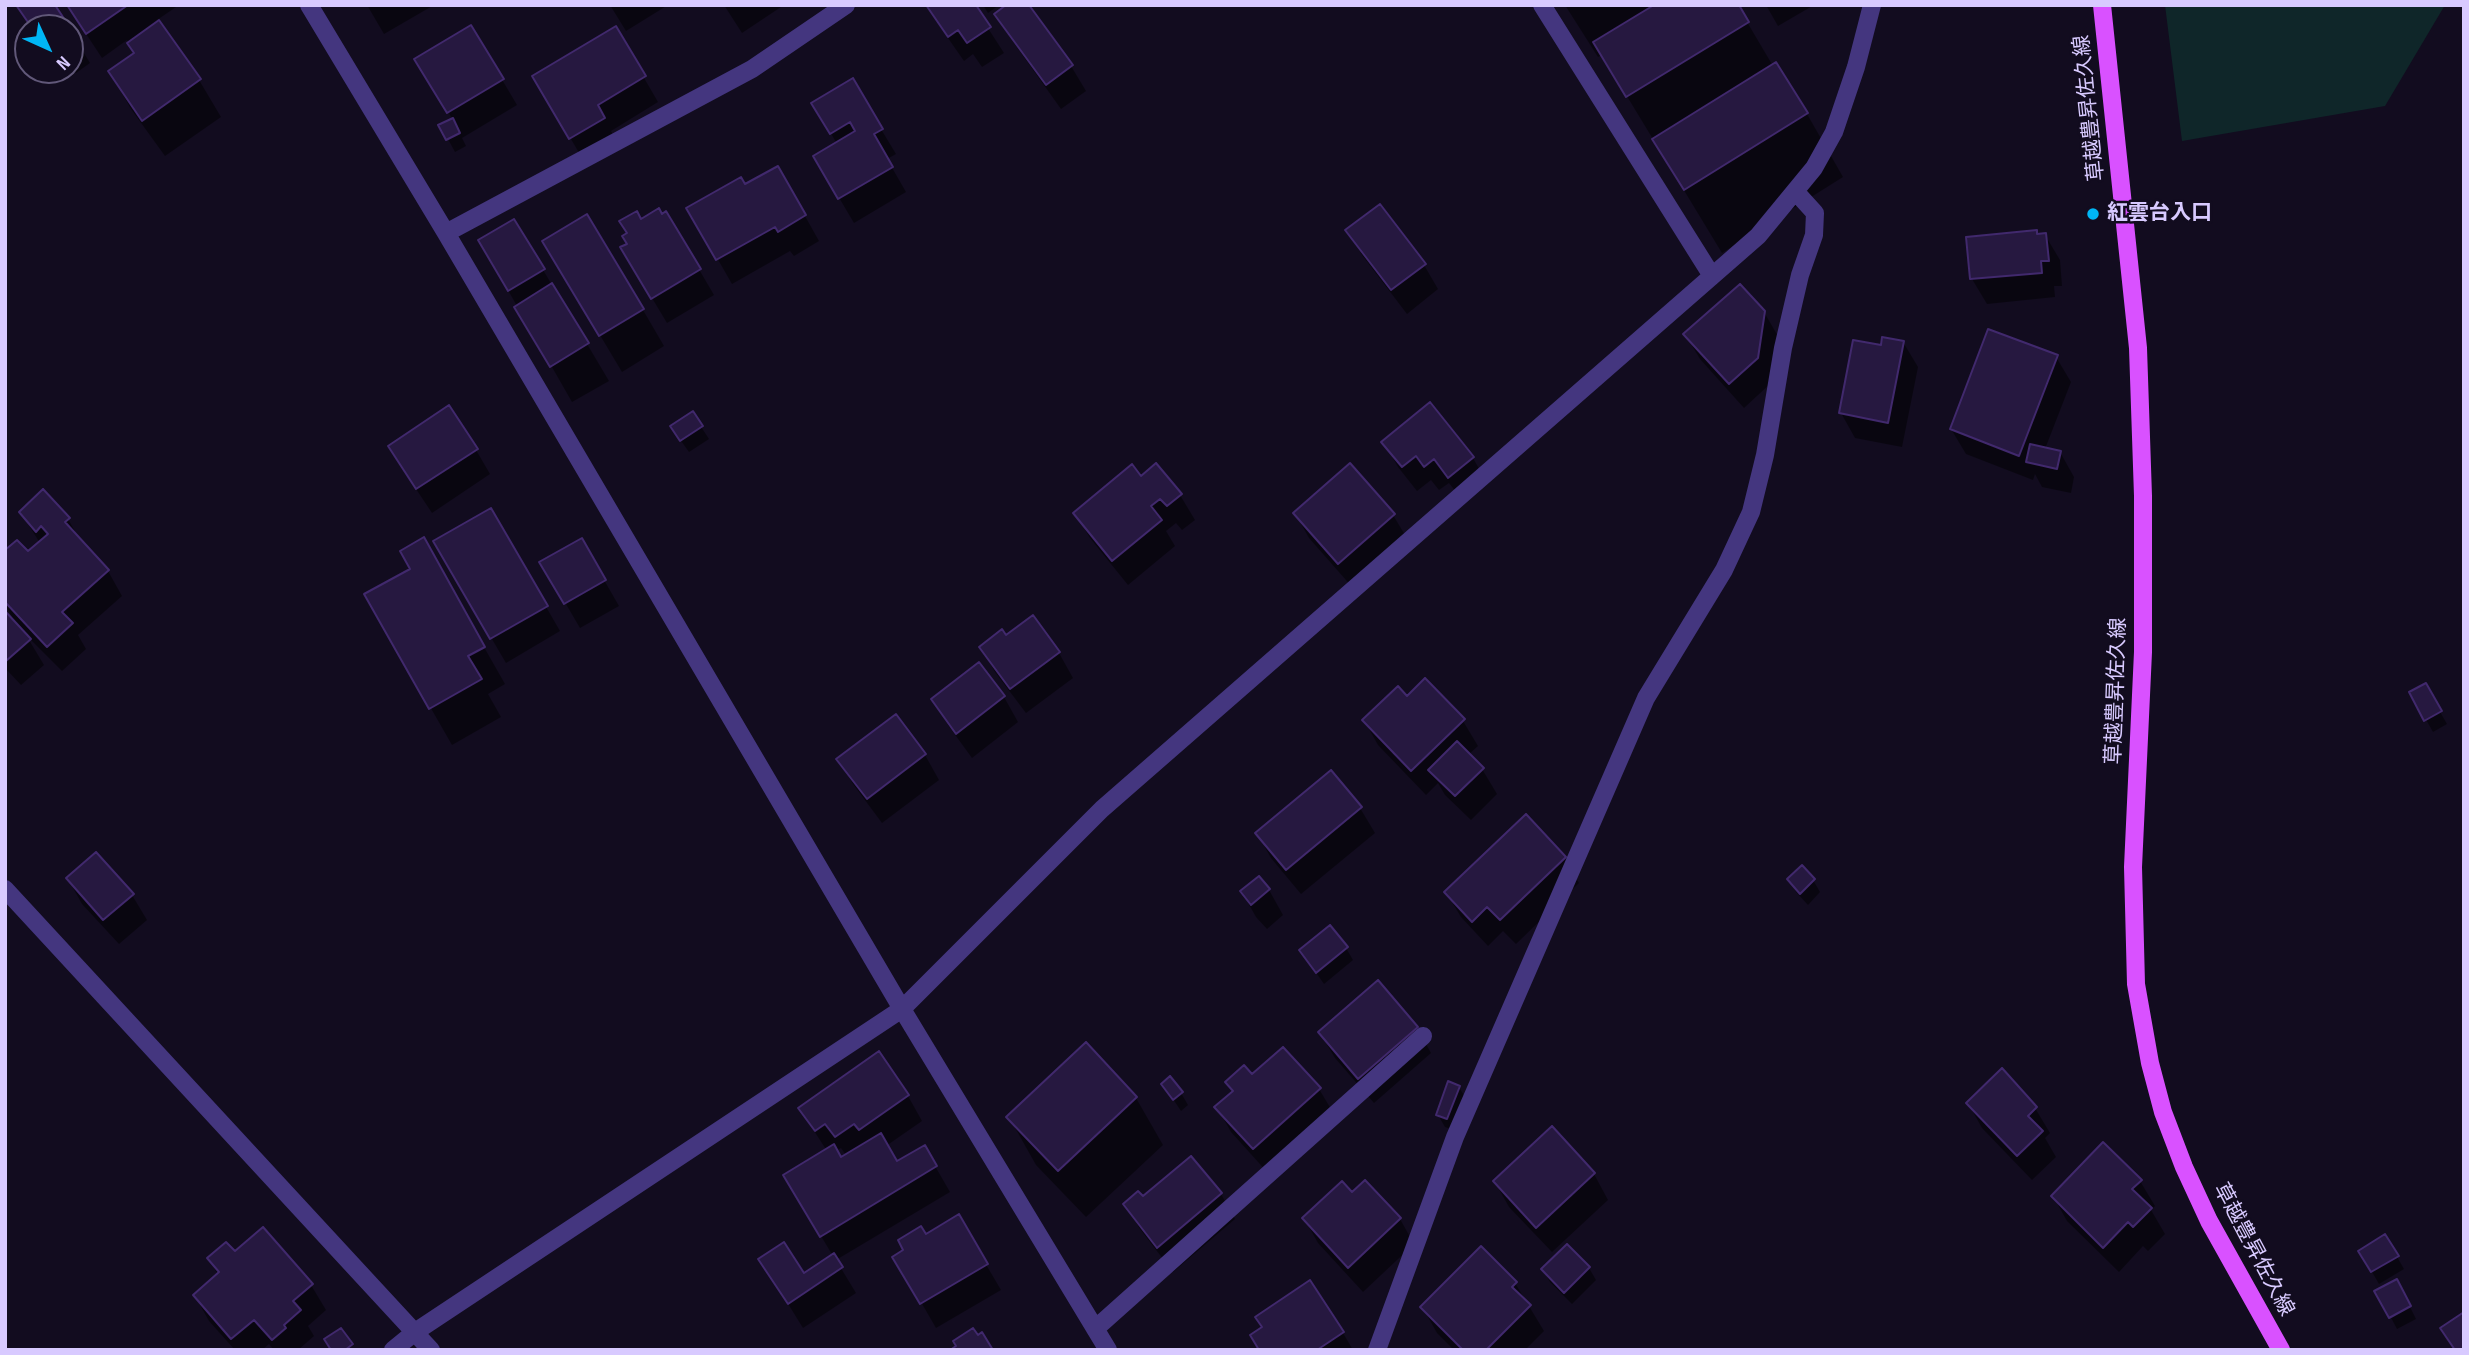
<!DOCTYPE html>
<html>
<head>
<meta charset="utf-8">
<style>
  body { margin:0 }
  #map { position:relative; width:2469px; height:1355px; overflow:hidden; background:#120c1f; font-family:"Sofia Sans Condensed",sans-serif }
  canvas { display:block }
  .frame { position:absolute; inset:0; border:7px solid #d8caff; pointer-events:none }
  .north { position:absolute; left:14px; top:14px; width:70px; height:70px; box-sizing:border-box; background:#120c1f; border:2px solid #615879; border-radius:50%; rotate:135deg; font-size:19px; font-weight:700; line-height:28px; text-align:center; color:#d8caff }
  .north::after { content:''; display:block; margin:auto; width:24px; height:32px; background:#00b6f5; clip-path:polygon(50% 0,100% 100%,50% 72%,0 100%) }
</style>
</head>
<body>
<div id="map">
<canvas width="2469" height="1355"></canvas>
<div class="frame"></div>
<div class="north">N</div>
</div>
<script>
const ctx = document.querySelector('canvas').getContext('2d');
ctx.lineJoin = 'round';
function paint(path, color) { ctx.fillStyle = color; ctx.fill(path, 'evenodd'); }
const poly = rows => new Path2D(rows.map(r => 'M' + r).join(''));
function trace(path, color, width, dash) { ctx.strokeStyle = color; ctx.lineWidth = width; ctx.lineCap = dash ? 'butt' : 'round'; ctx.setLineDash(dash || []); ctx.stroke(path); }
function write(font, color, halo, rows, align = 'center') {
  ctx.font = font + ' "Sofia Sans Condensed","Noto Sans JP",sans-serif'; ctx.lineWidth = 5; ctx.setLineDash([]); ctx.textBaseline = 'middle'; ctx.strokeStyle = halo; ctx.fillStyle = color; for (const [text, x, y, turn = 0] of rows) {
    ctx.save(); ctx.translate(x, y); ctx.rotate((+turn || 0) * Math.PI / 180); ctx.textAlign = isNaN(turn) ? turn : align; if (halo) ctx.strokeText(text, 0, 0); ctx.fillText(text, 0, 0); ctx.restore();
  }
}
paint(poly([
  [2165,5,2445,5,2385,106,2182,141]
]), '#0f2629');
paint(poly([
  [67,5,179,5,157,20,199,80,221,117,165,156,131,109,110,72,135,54,128,42,127,40,102,58],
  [367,5,434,5,384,34],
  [610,5,668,5,626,31],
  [724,5,784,5,742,33],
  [925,5,973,5,1004,53,982,67,973,54,964,61],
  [983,5,999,5,988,13],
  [1565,5,1737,5,1773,66,1776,64,1807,114,1843,177,1722,253,1602,55,1598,57],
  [1766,5,1814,5,1778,26],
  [996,14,1071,66,1086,91,1061,109,1011,39],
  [471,27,517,105,462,138,466,146,455,152,441,126,453,120,417,59],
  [615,28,658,102,611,131,618,144,585,163,534,76],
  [70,30,90,63,76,73,70,65],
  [852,81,896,154,887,159,906,192,854,223,815,157,837,144,814,103],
  [778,168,819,241,794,256,790,251,732,284,689,209,745,186],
  [666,213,714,295,667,323,622,248,629,244,629,234,641,221],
  [514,221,609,381,572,402,501,278],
  [1347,230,1424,265,1438,289,1407,314,1362,255],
  [2036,232,2038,236,2045,235,2060,260,2062,286,2054,286,2055,297,1987,304,1972,279,1968,238],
  [566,278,643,310,664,346,622,372],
  [1764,312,1779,338,1771,383,1744,408,1700,359,1685,334],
  [1903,342,1918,367,1902,447,1855,438,1841,413,1882,347],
  [2056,357,2071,382,2045,449,2060,452,2074,477,2071,493,2042,487,2035,474,2033,480,1966,454,1951,429],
  [692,413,709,439,689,452,679,438],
  [1384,442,1473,458,1487,483,1464,502,1449,483,1439,490,1431,480,1417,491,1398,467],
  [476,450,490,474,432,513,404,471],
  [1141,479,1180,495,1195,520,1182,530,1176,523,1166,531,1175,546,1128,585,1090,538,1075,513],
  [490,510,560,631,506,663,435,542],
  [21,513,68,519,81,542,108,571,122,596,78,635,86,649,62,671,26,635,44,665,21,685,5,668,5,614,15,622,5,605,5,553,28,554,40,543],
  [1295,513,1393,515,1408,540,1353,588,1309,538],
  [423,540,505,684,488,694,501,717,452,745,366,595,413,569],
  [581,540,619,606,580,628,542,563],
  [1033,618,1059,653,1073,678,1026,713,995,672,981,647,1006,637],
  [2425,686,2447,724,2433,732,2411,693],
  [1004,697,1018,722,972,758,948,725,933,700],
  [1407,698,1463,721,1478,746,1468,755,1482,769,1497,794,1471,820,1445,795,1438,783,1426,795,1378,745,1364,720],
  [925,755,939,780,882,823,853,784,839,760],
  [1360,808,1375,833,1301,894,1271,858,1257,833],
  [1565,858,1579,883,1516,944,1503,931,1488,946,1461,917,1446,892],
  [68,879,132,895,147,920,119,944,82,904],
  [1789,880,1813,880,1820,892,1808,905,1796,892],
  [1269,890,1283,915,1267,929,1256,917,1242,892],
  [1346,948,1353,960,1324,984,1301,951],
  [1417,1028,1431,1053,1374,1103,1335,1058,1320,1033],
  [1252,1077,1319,1089,1334,1114,1268,1173,1231,1132,1217,1107,1233,1093,1227,1082],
  [1163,1084,1181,1093,1188,1105,1181,1111],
  [1459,1087,1466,1099,1454,1130,1445,1127,1438,1115],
  [908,1096,922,1121,886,1146,897,1164,924,1147,950,1192,836,1260,856,1293,803,1328,761,1260,804,1275,833,1256,785,1176,827,1151,800,1109],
  [841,1148,846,1155,841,1159,836,1151],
  [1136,1098,1163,1145,1086,1217,1036,1165,1009,1117],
  [1968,1103,2035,1108,2050,1133,2045,1138,2056,1157,2032,1180,1982,1128],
  [1552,1128,1594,1174,1608,1200,1552,1252,1509,1207,1495,1182],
  [2140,1181,2155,1206,2151,1210,2165,1234,2148,1251,2143,1246,2119,1272,2067,1221,2053,1196],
  [1221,1194,1235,1219,1173,1272,1140,1229,1125,1204,1143,1199],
  [1352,1195,1400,1219,1414,1244,1363,1292,1318,1243,1304,1218],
  [958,1217,1001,1290,936,1328,895,1257],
  [2385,1236,2404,1269,2379,1284,2360,1251],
  [235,1254,311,1285,326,1310,308,1326,314,1336,298,1350,274,1350,269,1344,262,1350,235,1350,209,1321,195,1296,218,1275,209,1259],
  [1589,1268,1596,1280,1572,1304,1550,1282,1543,1270],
  [1515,1283,1544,1331,1525,1350,1454,1350,1437,1333,1423,1308],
  [2377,1291,2403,1293,2416,1319,2397,1329],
  [1343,1333,1353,1350,1260,1350]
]), '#0007');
const building = poly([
  [16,5,55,5,77,38,70,42,70,28,32,28,16,5],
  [67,5,128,5,86,34,67,5],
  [926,5,976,5,991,27,967,43,958,30,948,37,926,5],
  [1006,5,1029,5,1073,65,1046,85,994,14,1006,5],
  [1654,5,1739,5,1749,22,1626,97,1593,42,1654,5],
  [159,20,201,79,142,121,108,71,134,53,127,43,159,20],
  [471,25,504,79,447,113,414,59,471,25],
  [616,26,646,76,598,105,605,118,569,139,532,76,616,26],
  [1776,62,1808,113,1684,190,1652,139,1776,62],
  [853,78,883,129,874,134,893,167,838,199,813,156,855,131,850,122,830,134,811,103,853,78],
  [453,118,460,133,446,140,438,125,453,118],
  [778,166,806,215,778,232,775,227,716,260,686,208,741,177,745,184,778,166],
  [1380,204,1426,264,1391,290,1345,230,1380,204],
  [659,208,662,214,666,211,701,269,651,299,620,247,627,244,622,236,627,233,619,221,637,211,641,219,659,208],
  [587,214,644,309,599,336,542,241,587,214],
  [514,219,545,269,508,291,478,240,514,219],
  [2037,230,2037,234,2046,233,2049,261,2041,261,2042,273,1970,279,1966,237,2037,230],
  [552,283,589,343,550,367,514,307,552,283],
  [1740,284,1765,311,1758,358,1729,384,1683,334,1740,284],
  [1988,329,2058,355,2019,456,1950,429,1988,329],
  [1882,337,1904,341,1888,423,1839,413,1853,340,1881,345,1882,337],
  [1430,402,1474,457,1448,478,1434,459,1424,467,1416,456,1402,467,1381,442,1430,402],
  [449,405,478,449,416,489,388,446,449,405],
  [693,411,703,426,680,441,670,426,693,411],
  [2030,444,2061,451,2057,469,2026,462,2030,444],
  [1156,463,1182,494,1167,506,1160,499,1151,506,1162,520,1112,561,1073,513,1132,464,1141,476,1156,463],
  [1350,463,1395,514,1338,564,1293,513,1350,463],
  [43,489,70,518,65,522,109,570,62,612,73,623,47,647,5,602,5,550,17,540,28,551,48,534,41,526,36,532,19,512,43,489],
  [491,508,548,606,490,639,433,541,491,508],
  [424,537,485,647,468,656,482,679,429,709,364,594,410,569,400,551,424,537],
  [582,538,606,580,564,604,539,562,582,538],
  [5,611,31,639,6,661,5,661,5,611],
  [1033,615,1060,652,1010,689,979,647,1002,629,1006,635,1033,615],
  [979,662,1005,696,956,734,931,699,979,662],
  [1425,678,1465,719,1411,771,1362,720,1398,686,1407,696,1425,678],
  [2426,683,2442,711,2424,721,2409,692,2426,683],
  [896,714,926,754,867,799,836,759,896,714],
  [1457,741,1484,768,1455,796,1428,770,1457,741],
  [1331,770,1362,807,1286,870,1255,833,1331,770],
  [1526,814,1566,857,1500,920,1487,907,1472,922,1444,892,1526,814],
  [96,852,134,894,103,920,66,878,96,852],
  [1802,865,1815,879,1800,894,1787,879,1802,865],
  [1259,876,1270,889,1251,905,1240,891,1259,876],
  [1330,925,1348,947,1316,973,1299,950,1330,925],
  [1378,980,1418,1027,1358,1079,1318,1032,1378,980],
  [1086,1042,1137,1097,1058,1171,1006,1117,1086,1042],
  [1283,1047,1321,1088,1253,1149,1214,1107,1233,1091,1225,1082,1244,1065,1252,1074,1283,1047],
  [879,1051,909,1095,859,1130,854,1124,835,1137,825,1124,815,1131,798,1108,879,1051],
  [2002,1068,2037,1107,2028,1116,2043,1131,2017,1156,1966,1103,2002,1068],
  [1170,1076,1183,1092,1173,1100,1161,1084,1170,1076],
  [1448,1081,1460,1086,1447,1119,1436,1115,1448,1081],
  [1552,1126,1595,1173,1536,1228,1493,1181,1552,1126],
  [881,1133,897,1161,925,1145,937,1166,820,1237,783,1175,834,1144,841,1157,881,1133],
  [2103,1142,2142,1180,2132,1189,2152,1208,2133,1227,2128,1222,2103,1248,2051,1196,2103,1142],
  [1191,1156,1222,1193,1157,1248,1123,1204,1138,1191,1143,1196,1191,1156],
  [1365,1180,1401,1218,1348,1268,1302,1218,1342,1181,1352,1192,1365,1180],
  [959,1214,988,1264,920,1304,892,1257,903,1250,898,1240,921,1226,926,1234,959,1214],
  [263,1227,313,1284,293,1301,301,1310,284,1325,286,1328,272,1340,254,1320,231,1339,193,1295,219,1272,207,1258,226,1242,235,1251,263,1227],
  [2385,1234,2399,1256,2371,1272,2358,1251,2385,1234],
  [784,1242,804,1273,834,1253,843,1267,788,1304,758,1259,784,1242],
  [1567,1244,1590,1267,1564,1293,1541,1269,1567,1244],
  [1481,1246,1517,1282,1512,1287,1531,1305,1486,1350,1463,1350,1420,1307,1481,1246],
  [2397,1279,2411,1306,2389,1318,2374,1291,2397,1279],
  [1310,1280,1344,1332,1317,1350,1259,1350,1250,1335,1262,1327,1255,1317,1310,1280],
  [2464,1312,2464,1350,2455,1350,2440,1328,2464,1312],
  [341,1328,353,1344,345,1350,331,1350,324,1339,341,1328],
  [973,1328,978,1335,982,1332,993,1350,950,1350,956,1346,953,1341,973,1328]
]);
paint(building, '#261840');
trace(building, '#41296d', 2);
trace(poly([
  [309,5,446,233,902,1009,1108,1350],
  [1542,5,1712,276],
  [446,233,752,69,846,5],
  [5,889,431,1350],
  [1095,1329,1423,1036],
  [393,1350,415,1332,902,1009,1102,809,1758,236,1814,168,1834,132,1856,67,1872,5],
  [1377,1350,1455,1137,1646,698,1724,570,1751,512,1765,455,1783,348,1800,275,1814,235,1815,213,1795,191]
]), '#44367f', 18);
trace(poly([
  [2102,5,2138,348,2143,496,2143,652,2133,867,2136,984,2150,1063,2163,1112,2184,1167,2209,1221,2281,1350]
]), '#d951ff', 18);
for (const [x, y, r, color] of [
  [2093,214,7,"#00b6f5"]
]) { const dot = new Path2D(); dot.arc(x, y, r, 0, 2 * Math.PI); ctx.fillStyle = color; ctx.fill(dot); trace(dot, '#120c1f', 2.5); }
write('21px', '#d8caff', '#120c1f', [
  ["草越豊昇佐久線",2090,108,-96],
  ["草越豊昇佐久線",2117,691,-88],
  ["草越豊昇佐久線",2253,1250,62]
]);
write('bold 21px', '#d8caff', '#120c1f', [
  ["紅雲台入口",2107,214]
], 'left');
</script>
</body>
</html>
